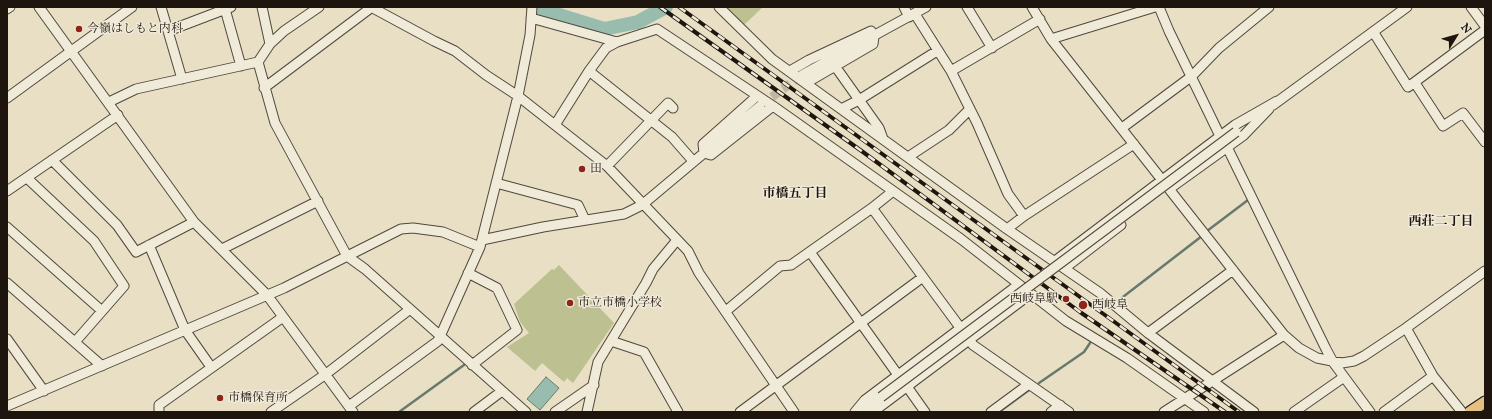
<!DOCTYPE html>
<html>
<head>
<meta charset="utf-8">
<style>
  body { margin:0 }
  #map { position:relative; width:1492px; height:419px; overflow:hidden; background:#e8dfc5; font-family:"IM FELL Great Primer",serif }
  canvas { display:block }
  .frame { position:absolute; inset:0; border:8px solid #1f150f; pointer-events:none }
  .north { position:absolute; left:1436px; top:16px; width:40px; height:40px; -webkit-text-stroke:3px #f0ead9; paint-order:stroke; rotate:53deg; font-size:11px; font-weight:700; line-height:16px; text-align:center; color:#1f150f }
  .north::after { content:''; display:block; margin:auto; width:14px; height:18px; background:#1f150f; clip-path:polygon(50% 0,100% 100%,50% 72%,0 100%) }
</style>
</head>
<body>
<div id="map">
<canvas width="1492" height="419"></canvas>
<div class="frame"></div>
<div class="north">N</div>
</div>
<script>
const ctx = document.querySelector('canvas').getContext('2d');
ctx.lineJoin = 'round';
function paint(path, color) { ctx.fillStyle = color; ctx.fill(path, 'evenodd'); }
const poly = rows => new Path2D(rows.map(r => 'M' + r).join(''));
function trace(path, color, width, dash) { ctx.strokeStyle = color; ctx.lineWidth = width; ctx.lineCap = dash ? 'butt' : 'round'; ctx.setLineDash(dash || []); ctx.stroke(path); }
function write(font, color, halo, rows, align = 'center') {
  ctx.font = font + ' "IM FELL Great Primer","Noto Serif JP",serif'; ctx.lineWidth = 3; ctx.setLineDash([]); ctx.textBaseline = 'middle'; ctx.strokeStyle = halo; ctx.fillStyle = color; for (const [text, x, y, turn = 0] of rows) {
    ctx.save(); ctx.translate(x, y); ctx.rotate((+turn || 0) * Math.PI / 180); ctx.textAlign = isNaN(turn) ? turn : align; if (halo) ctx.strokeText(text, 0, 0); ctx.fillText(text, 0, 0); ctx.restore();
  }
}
paint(poly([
  [727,7,763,7,744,25],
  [559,265,614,323,573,383,567,378,564,382,542,363,535,371,507,347,529,333,520,322,514,304,552,269,554,270]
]), '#bdc090');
const water = poly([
  [546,377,559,388,540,410,527,399,546,377]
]);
paint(water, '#98bdaf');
trace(water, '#687a6f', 1);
trace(poly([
  [1207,231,1248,200],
  [1119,300,1202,236],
  [1039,383,1084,352,1090,343],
  [399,412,464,365],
  [999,412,1029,390]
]), '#687a6f', 2.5);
trace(poly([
  [533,7,604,29,638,22,666,7]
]), '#98bdaf', 14);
trace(poly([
  [761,105,802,75]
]), '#c0b7a1', 9, [9, 4.5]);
const minor = poly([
  [39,7,194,222,267,295,353,412],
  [161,7,182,79],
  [262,7,270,44],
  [371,7,434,41,455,51,486,75,518,96,607,166,688,251,699,273,794,412],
  [719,7,772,59,1007,229,1100,293,1148,333,1254,412],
  [904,7,909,17],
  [967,7,992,48],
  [1032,7,1051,39,1284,335,1299,348,1317,358,1342,363,1354,361,1364,356,1406,328,1485,271],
  [1159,7,1169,31,1220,136],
  [1471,7,1485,26],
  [7,9,10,7],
  [225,9,241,66],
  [915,14,951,71,977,123,1008,194,1024,216,1007,229],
  [531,18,617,42],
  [168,31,231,7],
  [1374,33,1408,87,1485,30],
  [1051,39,1155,7],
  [258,62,275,123,347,256,365,269,526,412],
  [835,66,879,128,883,139],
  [589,71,672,137,693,161],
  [790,71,809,60,871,31,874,37,873,44,806,83],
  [951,71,1040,19],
  [802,75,926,7],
  [1415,83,1443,126,1463,113,1485,142],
  [264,88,372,7],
  [7,98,132,7],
  [109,102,136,89,258,62,270,44,284,31,319,7],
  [1273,105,1407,7],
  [841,109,859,100,937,51],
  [555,125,589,71,606,48,617,42,657,29,773,106,961,239,1066,321,1127,358,1204,412],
  [1122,128,1192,76,1219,48,1269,7],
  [1227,147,1326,349,1333,362,1370,412],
  [704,153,711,155,773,106],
  [704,153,703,144,757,96],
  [908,157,949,130,970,109],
  [52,160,117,225,136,252,194,222],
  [607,166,668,103,673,108],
  [27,178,94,241,124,286,75,342],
  [496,183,578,205,585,220],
  [1169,189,1244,135,1269,109],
  [7,191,118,115],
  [872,208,973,345,1069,412],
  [1024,216,1134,144],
  [7,227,102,311],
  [482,240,543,227,624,214,642,205,760,106],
  [149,245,185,330,211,367],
  [222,249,318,201],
  [810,252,898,375],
  [1055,261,1235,125,1277,101],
  [1065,268,1121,225],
  [468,273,497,288,517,330,472,365],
  [7,283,102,366],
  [726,311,780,266,791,265,872,208,892,192],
  [1406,328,1433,376,1462,412],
  [1148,333,1233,270],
  [7,339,44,391],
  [611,341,644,352,678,412],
  [908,388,925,412],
  [7,406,284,288,401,229,413,228,443,232,480,247,518,96,530,35,532,7],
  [349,406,438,341,480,247],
  [159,412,159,405,283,317],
  [271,412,326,374,409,310],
  [474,412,502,391],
  [555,412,594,385],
  [587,412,598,362,646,283,653,269,677,240],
  [740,412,923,277],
  [855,412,865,400,1018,285],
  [862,412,881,397],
  [873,412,1029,295],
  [991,412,1029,384],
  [1051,412,1060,405],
  [1164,412,1284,335],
  [1294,412,1344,377],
  [1384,412,1433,376]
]);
const major = poly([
  [1470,412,1485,402]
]);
trace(minor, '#51483c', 11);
trace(major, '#1f150f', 13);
trace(minor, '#f0ead9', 9);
trace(major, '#e4c082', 11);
const rail = poly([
  [660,7,863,152,1080,312,1225,412],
  [679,7,1239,412]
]);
trace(rail, '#1f150f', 4);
trace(rail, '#f0ead9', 2.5, [8]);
const minorBridge = poly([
  [881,397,1236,132]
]);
trace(minorBridge, '#51483c', 11, []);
trace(minorBridge, '#f0ead9', 9);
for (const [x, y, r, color] of [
  [79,29,4,"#8f2418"],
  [582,169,4,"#8f2418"],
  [1066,299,4,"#8f2418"],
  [570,303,4,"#8f2418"],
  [1083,305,5,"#8f2418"],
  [220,398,4,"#8f2418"]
]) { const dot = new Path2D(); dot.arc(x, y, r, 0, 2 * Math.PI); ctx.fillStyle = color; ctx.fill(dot); trace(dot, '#f0ead9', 1.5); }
write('12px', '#1f150f', '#f0ead9', [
  ["今嶺はしもと内科",87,29],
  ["田",590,169],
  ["西岐阜駅",1058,299,"right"],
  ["市立市橋小学校",578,303],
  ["西岐阜",1092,305],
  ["市橋保育所",228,398]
], 'left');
write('bold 13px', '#1f150f', '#f0ead9', [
  ["市橋五丁目",795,194],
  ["西荘二丁目",1441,222]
]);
</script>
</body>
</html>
